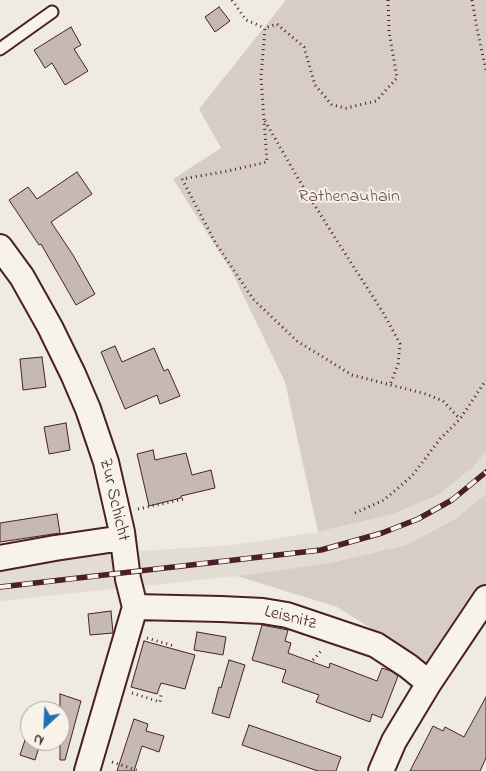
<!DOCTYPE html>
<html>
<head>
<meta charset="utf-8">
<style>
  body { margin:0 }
  #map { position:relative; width:486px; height:771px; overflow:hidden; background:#f0ebe0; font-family:"Indie Flower",sans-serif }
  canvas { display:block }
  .north { position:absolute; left:20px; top:701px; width:50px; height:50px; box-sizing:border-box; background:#f7f3e8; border:1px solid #b29e9c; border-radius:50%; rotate:205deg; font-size:14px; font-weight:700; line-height:20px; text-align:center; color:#4a1f2b }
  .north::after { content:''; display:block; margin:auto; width:18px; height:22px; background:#1f6fb2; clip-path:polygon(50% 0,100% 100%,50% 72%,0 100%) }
</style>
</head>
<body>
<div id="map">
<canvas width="486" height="771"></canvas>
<div class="north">N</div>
</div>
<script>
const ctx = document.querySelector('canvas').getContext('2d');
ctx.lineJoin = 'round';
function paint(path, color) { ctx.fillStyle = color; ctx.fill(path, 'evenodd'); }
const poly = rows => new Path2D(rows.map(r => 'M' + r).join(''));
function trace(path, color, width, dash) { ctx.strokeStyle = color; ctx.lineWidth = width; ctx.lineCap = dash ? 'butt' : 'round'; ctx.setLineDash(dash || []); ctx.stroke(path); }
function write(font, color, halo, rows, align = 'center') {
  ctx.font = font + ' "Indie Flower",sans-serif'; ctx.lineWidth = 4; ctx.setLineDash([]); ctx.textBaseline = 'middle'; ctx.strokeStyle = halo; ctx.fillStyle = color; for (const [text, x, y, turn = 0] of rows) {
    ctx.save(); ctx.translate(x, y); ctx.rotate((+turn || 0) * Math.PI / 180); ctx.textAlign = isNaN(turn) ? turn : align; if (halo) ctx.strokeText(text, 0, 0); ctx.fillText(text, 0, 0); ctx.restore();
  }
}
paint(poly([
  [486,452,486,494,455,519,406,545,330,563,237,576,0,601,0,568,112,553,232,545,318,532,393,514,438,495,472,468]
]), '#e3dcd2');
paint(poly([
  [286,0,486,0,486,452,472,468,438,495,393,514,318,532,285,382,232,272,173,179,221,148,199,109],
  [486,494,486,582,463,620,429,665,337,607,237,576,330,563,406,545,455,519]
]), '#d8cdc6');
const building = poly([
  [219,7,230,21,215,32,205,17,219,7],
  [71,27,81,45,74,49,88,71,65,85,52,63,45,68,34,50,71,27],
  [77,172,92,194,51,222,73,255,95,294,76,305,41,244,39,245,9,200,28,187,37,199,77,172],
  [115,346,122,362,154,348,164,371,168,369,180,396,160,404,157,395,125,409,101,352,115,346],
  [42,357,46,387,23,390,20,359,42,357],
  [66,423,70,450,49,454,44,427,66,423],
  [153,450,155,460,186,453,192,475,211,470,215,488,181,496,181,498,149,506,137,454,153,450],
  [57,514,60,533,0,542,0,523,57,514],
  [111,611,113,633,90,635,88,614,111,611],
  [262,625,288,630,285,641,291,643,288,653,329,668,330,663,377,681,382,668,391,671,398,676,382,718,372,714,370,722,316,702,319,695,282,682,286,670,252,660,262,625],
  [197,632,226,637,223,655,194,650,197,632],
  [144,641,195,655,185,689,161,683,157,694,131,687,144,641],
  [229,660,245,665,229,718,212,713,219,687,221,688,229,660],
  [60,694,81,701,65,760,60,760,60,694],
  [486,697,486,758,480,771,410,771,433,726,443,731,445,727,464,737,486,697],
  [134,719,148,724,146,731,164,736,159,752,142,746,134,771,117,771,134,719],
  [249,725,341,757,336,771,318,771,242,745,249,725],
  [25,740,40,744,35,760,20,755,25,740]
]);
paint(building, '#c6b8b3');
trace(building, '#4a1f2b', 1);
const service = poly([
  [0,49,52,12]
]);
const minor = poly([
  [0,247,22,277,50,327,73,374,88,409,106,462,122,532,128,579,135,607,87,771],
  [0,558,55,548,109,540,123,540],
  [135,607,221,609,263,611,287,615,376,645,408,666,429,683],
  [381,771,394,741,429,683,486,598]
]);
trace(service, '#4a1f2b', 15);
trace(minor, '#4a1f2b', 28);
trace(poly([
  [232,0,246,20,265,28],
  [388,0,389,31,397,78,376,101,346,108,332,105,315,85,304,47,277,24,265,28,261,77,267,162,228,171,182,179,215,242,253,299,297,341,352,375,426,394,443,401,460,419],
  [472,0,477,29,486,70],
  [265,121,299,180,339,244,384,314,400,344,398,364,390,385],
  [138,509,184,499],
  [355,513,384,500,412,476,440,439,460,419,486,380],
  [147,638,174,646],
  [313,660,322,650],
  [132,693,160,702,161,695],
  [112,762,139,771]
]), '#4a1f2b', 3, [1, 4]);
trace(service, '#f7f3e8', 11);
trace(minor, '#f7f3e8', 24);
const rail = poly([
  [0,587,321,550,382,533,418,519,452,500,486,472]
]);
trace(rail, '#4a1f2b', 5.5);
trace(rail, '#f7f3e8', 4, [11]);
write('18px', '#6e4a52', '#f7f3e8', [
  ["Rathenauhain",349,198]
]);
write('18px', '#4a1f2b', '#f7f3e8', [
  ["Zur Schicht",113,500,77],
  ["Leisnitz",290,619,14]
]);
</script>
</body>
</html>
